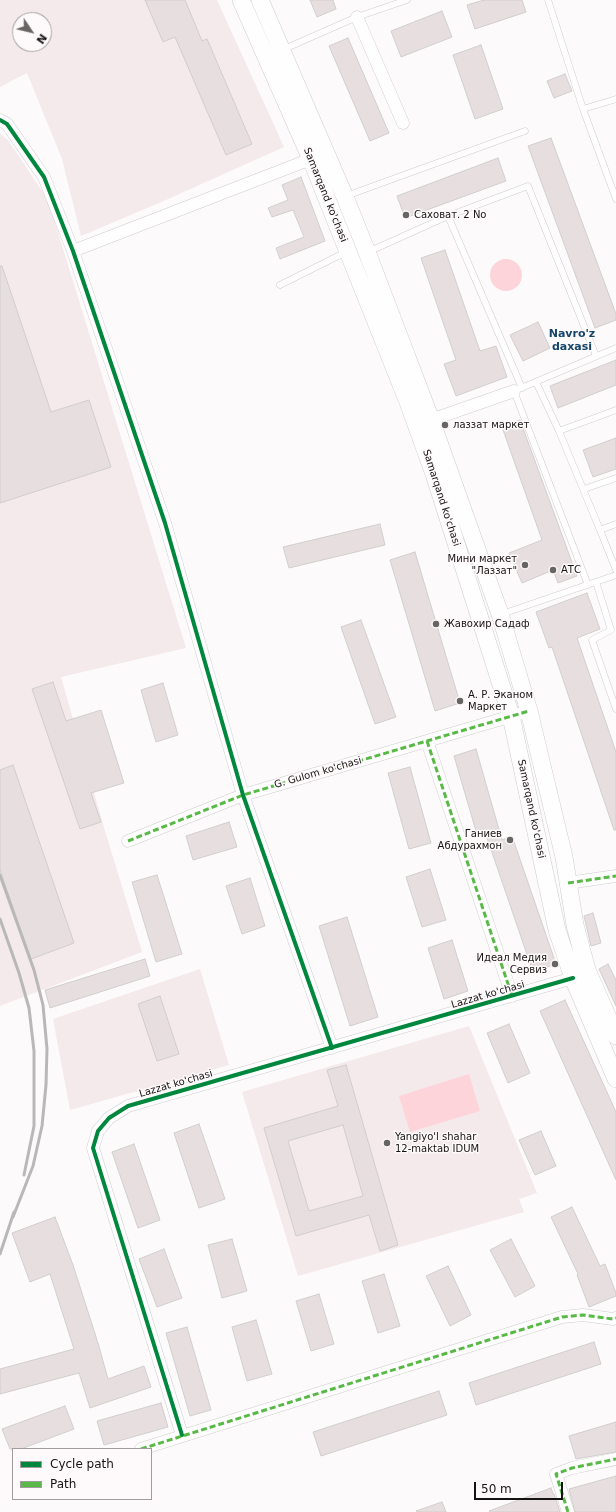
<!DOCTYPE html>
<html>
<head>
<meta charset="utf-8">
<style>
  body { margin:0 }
  #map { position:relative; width:616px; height:1512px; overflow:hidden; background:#fdfafb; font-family:"DejaVu Sans",sans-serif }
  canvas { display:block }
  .legend { position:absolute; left:12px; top:1448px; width:140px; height:52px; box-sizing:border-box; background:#fef9fa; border:1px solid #a19d9e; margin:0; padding:5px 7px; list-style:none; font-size:12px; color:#161313 }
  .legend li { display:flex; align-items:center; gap:8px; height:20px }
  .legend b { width:20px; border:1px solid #a19d9e }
  .north { position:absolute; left:12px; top:12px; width:40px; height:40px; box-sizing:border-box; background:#fef9fa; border:1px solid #a19d9e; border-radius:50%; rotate:125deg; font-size:11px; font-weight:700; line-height:16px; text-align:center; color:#161313 }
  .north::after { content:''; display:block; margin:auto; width:14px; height:18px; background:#676464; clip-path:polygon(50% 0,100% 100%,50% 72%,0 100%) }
  .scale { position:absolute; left:474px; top:1482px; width:89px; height:18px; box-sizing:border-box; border:2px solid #161313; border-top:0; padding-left:5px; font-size:12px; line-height:14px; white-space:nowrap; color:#161313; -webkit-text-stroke:3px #fef9fa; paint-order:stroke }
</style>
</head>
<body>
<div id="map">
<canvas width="616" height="1512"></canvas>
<ul class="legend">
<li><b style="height:5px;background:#00873e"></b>Cycle path</li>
<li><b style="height:5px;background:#58b947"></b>Path</li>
</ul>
<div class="north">N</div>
<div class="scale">50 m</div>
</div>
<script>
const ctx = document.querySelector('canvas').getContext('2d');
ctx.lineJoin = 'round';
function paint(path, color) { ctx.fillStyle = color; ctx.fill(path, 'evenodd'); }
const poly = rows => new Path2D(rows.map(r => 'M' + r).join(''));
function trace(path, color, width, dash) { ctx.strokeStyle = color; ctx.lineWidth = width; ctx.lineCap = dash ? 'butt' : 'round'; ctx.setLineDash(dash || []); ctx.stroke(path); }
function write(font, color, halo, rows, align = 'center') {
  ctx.font = font + ' "DejaVu Sans",sans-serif'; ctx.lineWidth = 3; ctx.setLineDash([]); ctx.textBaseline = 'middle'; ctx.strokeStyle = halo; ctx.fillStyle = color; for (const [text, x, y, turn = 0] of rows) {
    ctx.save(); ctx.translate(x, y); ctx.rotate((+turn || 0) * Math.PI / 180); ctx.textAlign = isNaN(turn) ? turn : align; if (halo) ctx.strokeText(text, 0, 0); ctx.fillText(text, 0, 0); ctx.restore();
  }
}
paint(poly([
  [0,0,217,0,284,147,166,200,81,236,62,159,27,73,0,87],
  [20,20,44,20,44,44,20,44],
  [0,134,8,140,48,200,186,648,61,677,105,831,142,952,0,1006],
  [200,969,229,1065,70,1110,53,1019],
  [469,1026,537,1193,519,1199,524,1212,298,1276,242,1092]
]), '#f4e9eb');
paint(poly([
  '490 275a16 16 0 1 1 32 0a16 16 0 1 1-32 0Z',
  [469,1074,480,1111,410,1132,399,1096]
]), '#fed4db');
const building = poly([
  [145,0,185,0,202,41,207,39,252,144,226,155,175,37,163,42,145,0],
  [310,0,333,0,336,9,317,17,310,0],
  [484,0,522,0,526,12,475,29,467,5,484,0],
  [442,11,452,37,401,57,391,31,442,11],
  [348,38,389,133,370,141,329,46,348,38],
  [481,45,503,109,475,119,453,55,481,45],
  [565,74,572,91,554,98,547,81,565,74],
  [551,138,616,314,616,320,595,328,528,146,551,138],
  [498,158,506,181,405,218,397,196,498,158],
  [301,177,325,241,280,259,276,248,304,237,293,210,272,217,268,208,288,200,282,185,301,177],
  [445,250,480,351,496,346,507,377,456,396,444,364,456,360,421,258,445,250],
  [0,266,2,266,51,412,89,400,111,467,0,503,0,266],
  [538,322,550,348,523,361,510,335,538,322],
  [616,360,616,385,558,408,550,386,616,360],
  [520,420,577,576,558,583,553,570,522,583,509,553,542,540,502,427,520,420],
  [616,438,616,469,593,477,583,450,616,438],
  [380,524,385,545,289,568,283,547,380,524],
  [415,552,460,703,435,711,390,560,415,552],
  [587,593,600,629,577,638,616,752,616,830,614,830,552,647,549,648,536,612,587,593],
  [361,620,396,717,375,724,341,627,361,620],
  [53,682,66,721,101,710,124,783,91,793,101,822,80,829,32,689,53,682],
  [163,683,178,735,156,742,141,690,163,683],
  [476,749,502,840,512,836,556,964,533,972,484,829,476,831,454,756,476,749],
  [13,765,74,943,31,959,0,870,0,770,13,765],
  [410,767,431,843,409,849,388,773,410,767],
  [229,822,237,847,193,860,186,836,229,822],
  [430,869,446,920,422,927,406,877,430,869],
  [157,875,182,954,156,962,132,882,157,875],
  [250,878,265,926,242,934,226,886,250,878],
  [593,913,601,943,591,946,584,916,593,913],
  [347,917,378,1017,350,1026,319,926,347,917],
  [452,940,468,991,444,999,428,948,452,940],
  [145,959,150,976,50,1008,45,990,145,959],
  [608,964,616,980,616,1006,599,969,608,964],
  [160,996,179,1054,157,1061,138,1004,160,996],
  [565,1000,616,1112,616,1180,540,1011,565,1000],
  [509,1024,530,1073,508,1083,487,1033,509,1024],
  [346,1065,398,1245,380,1251,369,1215,296,1236,264,1128,338,1106,327,1070,346,1065],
  [343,1125,363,1196,309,1211,288,1141,343,1125],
  [199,1124,225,1199,199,1208,174,1133,199,1124],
  [541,1131,556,1166,535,1175,519,1140,541,1131],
  [134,1144,160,1220,138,1228,112,1152,134,1144],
  [572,1207,600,1266,605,1264,616,1293,616,1296,589,1307,577,1275,578,1274,551,1217,572,1207],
  [55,1217,73,1265,98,1343,108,1379,144,1366,151,1387,90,1408,79,1373,0,1394,0,1369,74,1349,50,1274,30,1282,12,1233,55,1217],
  [232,1239,247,1291,222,1298,208,1245,232,1239],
  [511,1239,535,1286,515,1297,490,1250,511,1239],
  [164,1249,182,1298,157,1307,139,1259,164,1249],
  [448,1266,471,1315,450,1326,426,1276,448,1266],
  [384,1274,400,1326,378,1333,362,1281,384,1274],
  [319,1294,334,1344,311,1351,296,1301,319,1294],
  [256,1320,272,1374,247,1381,232,1327,256,1320],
  [187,1327,211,1410,190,1416,166,1333,187,1327],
  [594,1342,601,1364,476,1405,469,1383,594,1342],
  [439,1391,447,1415,321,1456,313,1432,439,1391],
  [161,1403,168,1427,104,1445,97,1421,161,1403],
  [65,1406,74,1429,21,1449,10,1449,2,1429,65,1406],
  [616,1422,616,1452,576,1459,569,1436,616,1422],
  [616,1476,616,1512,575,1512,569,1489,616,1476],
  [551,1488,553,1494,554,1494,560,1512,490,1512,489,1511,551,1488],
  [442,1502,446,1512,417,1512,416,1511,442,1502]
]);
paint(building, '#e7dfdf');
trace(building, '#d1cece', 1);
const lane = poly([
  [548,0,583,109,616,199],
  [282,50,357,17,407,0],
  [583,109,616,99],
  [346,196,525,131],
  [448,216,528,186,596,356],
  [368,252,448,216,522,388],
  [280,285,346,252],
  [536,382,559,431,616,410],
  [559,431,600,530],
  [584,489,616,478],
  [616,524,600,530,616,570],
  [596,582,611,630,592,640,616,709],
  [588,585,514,391,616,348],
  [502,614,616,575]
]);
const street = poly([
  [357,17,403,123],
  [0,120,7,124,44,177,73,251,165,523,243,795,332,1048],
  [73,251,311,159],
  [431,420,514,391],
  [427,741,512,996],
  [128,841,243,795,529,711],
  [568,883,616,876],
  [182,1435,93,1148,98,1131,109,1118,128,1106,573,978],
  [141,1449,562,1317,583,1315,613,1319,616,1318],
  [568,1512,556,1474,572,1468,616,1459]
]);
const secondary = poly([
  [241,0,311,159,408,402,434,474,511,716,557,930,573,978,616,1079],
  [260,0,345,197,367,252,431,420,500,614,529,711,564,857,575,925,587,970,616,1036]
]);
trace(lane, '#cfcccd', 7);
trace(street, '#cfcccd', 13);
trace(secondary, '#cfcccd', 18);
trace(lane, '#fffefe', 6);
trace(street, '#fffefe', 12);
trace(secondary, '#fffefe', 17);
trace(poly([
  [0,875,34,970,43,1005,47,1049,46,1085,42,1126,33,1166,13,1217],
  [0,919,19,973,29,1008,34,1051,34,1126,24,1175],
  [0,1254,14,1212]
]), '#b9b8b8', 3);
trace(poly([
  [427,741,512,996],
  [128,841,243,795,529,711],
  [568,883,616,876],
  [141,1449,562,1317,583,1315,613,1319,616,1318],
  [568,1512,556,1474,572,1468,616,1459]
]), '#58b947', 3, [6, 3]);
trace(poly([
  [0,120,7,124,44,177,73,251,165,523,243,795,332,1048],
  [182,1435,93,1148,98,1131,109,1118,128,1106,573,978]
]), '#00873e', 4);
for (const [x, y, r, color] of [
  [406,215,4,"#676464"],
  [445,425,4,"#676464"],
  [525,565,4,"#676464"],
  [553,570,4,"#676464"],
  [436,624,4,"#676464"],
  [460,701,4,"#676464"],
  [510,840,4,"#676464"],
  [555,964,4,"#676464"],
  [387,1143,4,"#676464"]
]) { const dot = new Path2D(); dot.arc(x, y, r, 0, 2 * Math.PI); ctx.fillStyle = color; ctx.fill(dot); trace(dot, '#fef9fa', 1.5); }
write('10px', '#161313', '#fef9fa', [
  ["Samarqand ko'chasi",325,195,68],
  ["Samarqand ko'chasi",441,498,72],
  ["G. Gulom ko'chasi",318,773,-16],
  ["Samarqand ko'chasi",531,809,78],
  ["Lazzat ko'chasi",488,995,-16],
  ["Lazzat ko'chasi",176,1084,-16]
]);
write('10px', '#161313', '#fef9fa', [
  ["Саховат. 2 No",414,215],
  ["лаззат маркет",453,425],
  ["Мини маркет",517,559,"right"],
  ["\"Лаззат\"",517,571,"right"],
  ["АТС",561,570],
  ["Жавохир Садаф",444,624],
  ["А. Р. Эканом",468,695],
  ["Маркет",468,707],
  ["Ганиев",502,834,"right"],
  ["Абдурахмон",502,846,"right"],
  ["Идеал Медия",547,958,"right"],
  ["Сервиз",547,970,"right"],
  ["Yangiyo'l shahar",395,1137],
  ["12-maktab IDUM",395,1149]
], 'left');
write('bold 11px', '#15466a', '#fef9fa', [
  ["Navro'z",572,334],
  ["daxasi",572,347]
]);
</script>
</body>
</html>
